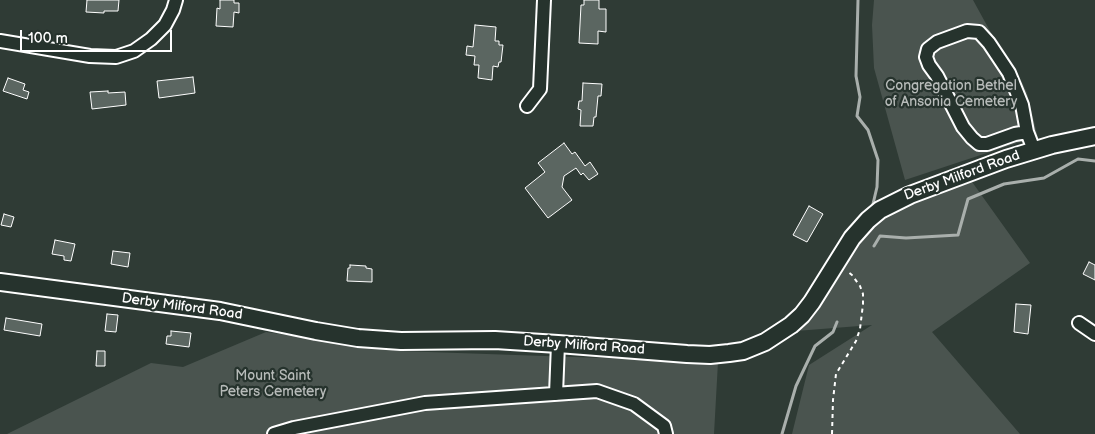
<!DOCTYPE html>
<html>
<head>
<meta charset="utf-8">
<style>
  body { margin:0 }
  #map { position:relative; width:1095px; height:434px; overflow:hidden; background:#2f3b35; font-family:"Balsamiq Sans",sans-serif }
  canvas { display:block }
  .scale { position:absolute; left:20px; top:30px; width:152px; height:22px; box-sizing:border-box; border:2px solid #fff; border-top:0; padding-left:6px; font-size:15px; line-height:18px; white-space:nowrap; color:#fff; -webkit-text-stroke:4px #26332d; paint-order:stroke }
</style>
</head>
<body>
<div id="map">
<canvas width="1095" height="434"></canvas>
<div class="scale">100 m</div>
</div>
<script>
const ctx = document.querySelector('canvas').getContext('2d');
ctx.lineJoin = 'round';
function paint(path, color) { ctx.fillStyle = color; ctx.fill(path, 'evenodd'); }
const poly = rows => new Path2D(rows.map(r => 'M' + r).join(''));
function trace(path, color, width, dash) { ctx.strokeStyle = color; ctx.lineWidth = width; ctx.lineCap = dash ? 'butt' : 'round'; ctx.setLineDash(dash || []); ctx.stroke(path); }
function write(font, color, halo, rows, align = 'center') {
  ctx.font = font + ' "Balsamiq Sans",sans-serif'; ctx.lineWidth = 4.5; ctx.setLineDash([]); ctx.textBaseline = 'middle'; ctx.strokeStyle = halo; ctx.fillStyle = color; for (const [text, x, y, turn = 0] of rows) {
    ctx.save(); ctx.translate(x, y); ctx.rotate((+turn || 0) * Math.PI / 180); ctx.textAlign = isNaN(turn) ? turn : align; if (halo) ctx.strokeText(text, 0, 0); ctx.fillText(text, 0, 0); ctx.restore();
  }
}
paint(poly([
  [874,0,973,0,990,31,1019,76,1027,93,1038,138,1017,143,905,180,874,68,872,25],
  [970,179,1030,263,932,332,1020,434,792,434,809,365,872,325,796,331,809,317,860,240,871,229,881,221,903,207,926,195],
  [266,332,400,351,718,362,714,434,7,434,151,363,183,367]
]), '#4a544f');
trace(poly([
  [858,0,856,76,860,97,857,116,868,130,878,160,877,187,873,204],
  [874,246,880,236,906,238,958,235,968,199,1004,184,1044,178,1078,159,1095,161],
  [782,434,796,386,815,346,833,332,837,322]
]), '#a9afac', 3);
const building = poly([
  [87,0,119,0,118,11,104,11,104,13,86,12,87,0],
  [220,0,234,0,234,3,239,3,239,13,234,12,233,27,216,26,217,8,220,9,220,0],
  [584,0,599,0,599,9,606,9,606,32,598,31,598,44,579,43,581,5,584,5,584,0],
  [475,25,496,27,495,41,499,41,499,45,503,45,501,62,499,62,498,67,493,66,492,80,478,78,479,65,474,65,475,56,466,55,467,46,473,47,475,25],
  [193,77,195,93,159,98,157,81,193,77],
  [8,78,25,84,23,90,29,92,27,99,3,91,8,78],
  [583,83,602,84,601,96,598,96,596,117,594,117,593,126,580,126,581,110,578,109,579,101,582,101,583,83],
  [108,91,108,93,125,92,126,105,92,109,90,92,108,91],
  [564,143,572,154,575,152,585,166,590,162,598,174,589,180,583,173,581,175,576,168,564,176,562,187,572,200,548,218,525,188,545,172,538,163,564,143],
  [809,206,823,214,807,242,793,235,809,206],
  [4,214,14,217,11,227,1,225,4,214],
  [55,240,75,244,71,261,64,260,64,256,52,254,55,240],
  [113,251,130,253,128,267,111,264,113,251],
  [1089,262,1095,265,1095,280,1083,274,1089,262],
  [350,265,366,266,366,268,372,269,372,282,347,281,348,268,350,268,350,265],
  [1016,304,1031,305,1028,334,1014,332,1016,304],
  [107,314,118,315,116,332,105,331,107,314],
  [6,318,42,324,40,336,4,330,6,318],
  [171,331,191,333,189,347,166,344,167,336,171,336,171,331],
  [97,351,105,351,105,366,96,366,97,351]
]);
paint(building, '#5b6661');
trace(building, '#fff', 1);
const minor = poly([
  [0,41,90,56,116,57,134,51,151,39,165,25,173,10,176,0],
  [527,106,540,89,544,0],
  [1027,132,1015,134,987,144,979,144,972,138,963,127,937,76,929,65,926,57,928,49,937,42,967,31,979,32,989,43,1009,73,1022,105,1027,132,1034,150],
  [1079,323,1095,334],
  [556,394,558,344],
  [274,434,294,428,425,403,597,391,634,404,664,426,666,434]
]);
const major = poly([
  [0,282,220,311,316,331,358,338,401,341,495,340,558,344,687,354,710,355,729,353,743,351,765,342,791,325,802,315,812,302,852,238,868,220,880,210,910,195,1006,159,1052,145,1095,136]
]);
trace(minor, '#fff', 16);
trace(major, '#fff', 20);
trace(poly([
  [832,434,833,400,836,374,856,341,860,329,863,304,863,294,860,286,852,275,847,271]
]), '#fff', 2, [4, 4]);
trace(minor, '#26332d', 12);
trace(major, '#26332d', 16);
write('14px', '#b7bbb9', '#26332d', [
  ["Congregation Bethel",951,86],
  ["of Ansonia Cemetery",951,102],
  ["Mount Saint",273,376],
  ["Peters Cemetery",273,392]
]);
write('14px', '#fff', '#26332d', [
  ["Derby Milford Road",962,176,-20],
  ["Derby Milford Road",182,307,8],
  ["Derby Milford Road",584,346,4]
]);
</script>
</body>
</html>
